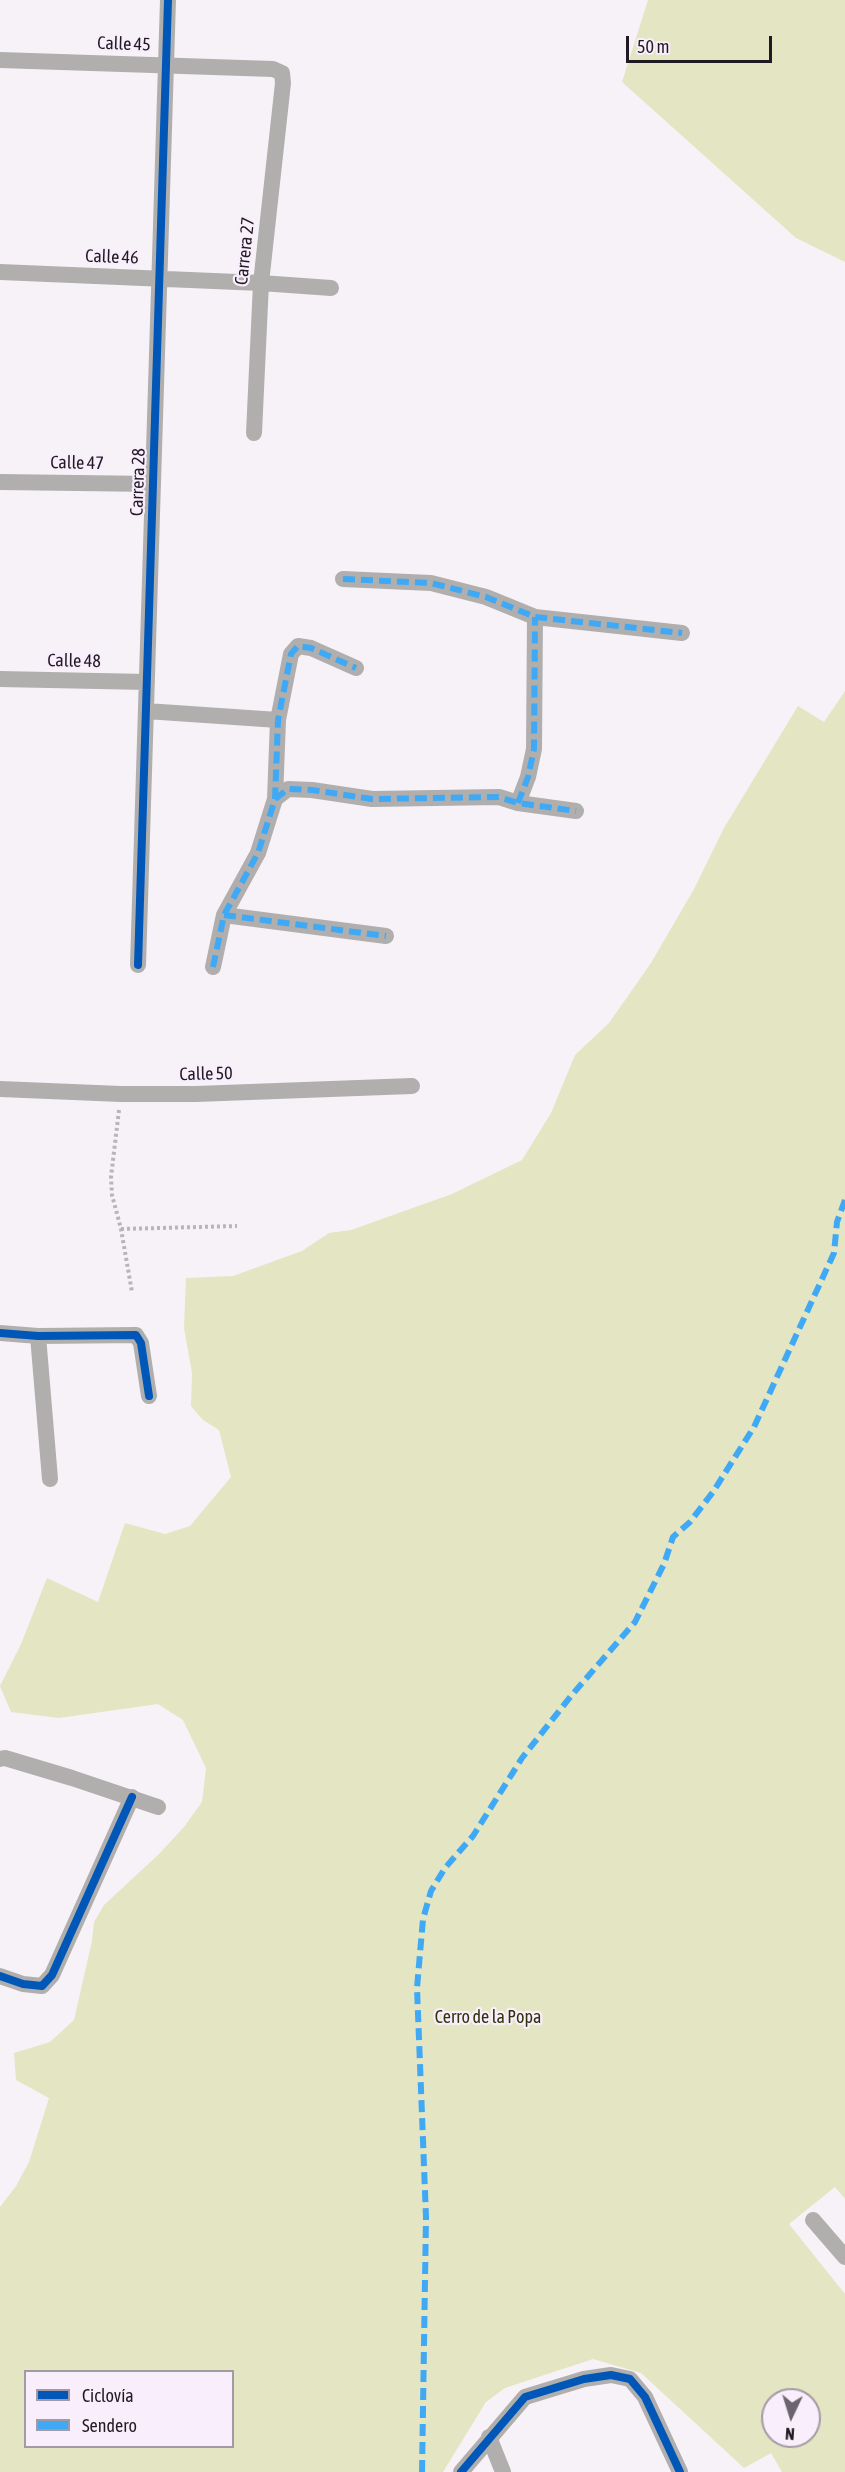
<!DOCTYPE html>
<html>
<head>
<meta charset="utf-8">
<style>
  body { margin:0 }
  #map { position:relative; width:845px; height:2472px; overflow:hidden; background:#f7f2f8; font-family:"Asap Condensed",sans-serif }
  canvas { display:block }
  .legend { position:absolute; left:24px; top:2370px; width:210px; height:78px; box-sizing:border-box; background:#f8eefc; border:2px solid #a29aa5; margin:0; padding:8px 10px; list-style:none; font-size:18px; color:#201b23 }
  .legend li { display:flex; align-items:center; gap:12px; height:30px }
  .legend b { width:30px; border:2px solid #a29aa5 }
  .north { position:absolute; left:761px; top:2388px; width:60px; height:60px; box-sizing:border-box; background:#f8eefc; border:2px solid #a29aa5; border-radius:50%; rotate:184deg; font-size:16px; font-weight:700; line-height:24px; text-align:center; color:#201b23 }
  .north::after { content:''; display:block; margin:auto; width:21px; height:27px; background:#6b666e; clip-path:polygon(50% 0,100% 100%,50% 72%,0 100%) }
  .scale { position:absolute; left:626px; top:36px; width:146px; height:27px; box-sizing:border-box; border:3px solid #201b23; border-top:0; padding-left:8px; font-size:18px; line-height:21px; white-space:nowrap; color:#201b23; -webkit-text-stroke:4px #f8eefc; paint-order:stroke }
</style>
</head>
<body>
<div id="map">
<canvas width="845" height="2472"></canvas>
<ul class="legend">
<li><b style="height:8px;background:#0057b8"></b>Ciclovía</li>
<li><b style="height:8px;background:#3fa9f5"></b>Sendero</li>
</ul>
<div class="north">N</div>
<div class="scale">50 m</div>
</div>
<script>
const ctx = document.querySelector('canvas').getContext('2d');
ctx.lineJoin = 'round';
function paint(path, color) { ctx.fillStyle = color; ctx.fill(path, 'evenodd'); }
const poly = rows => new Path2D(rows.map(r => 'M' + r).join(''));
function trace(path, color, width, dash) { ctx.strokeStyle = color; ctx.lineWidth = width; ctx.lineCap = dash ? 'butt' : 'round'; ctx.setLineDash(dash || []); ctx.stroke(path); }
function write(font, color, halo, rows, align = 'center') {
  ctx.font = font + ' "Asap Condensed",sans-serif'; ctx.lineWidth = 4.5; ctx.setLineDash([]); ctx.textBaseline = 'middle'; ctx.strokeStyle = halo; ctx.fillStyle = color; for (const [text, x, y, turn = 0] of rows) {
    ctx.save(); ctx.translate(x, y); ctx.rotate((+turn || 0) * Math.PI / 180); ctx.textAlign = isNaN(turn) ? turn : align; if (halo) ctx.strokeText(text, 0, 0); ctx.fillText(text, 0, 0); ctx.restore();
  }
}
paint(poly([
  [648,0,845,0,845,262,796,238,622,82],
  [845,691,845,2199,835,2187,789,2224,845,2294,845,2472,782,2472,771,2453,744,2468,641,2373,593,2359,505,2388,486,2402,443,2472,0,2472,0,2207,16,2186,29,2162,49,2098,16,2080,14,2053,50,2042,74,2020,92,1941,94,1922,104,1905,159,1854,184,1827,202,1802,206,1768,183,1720,158,1704,59,1718,11,1712,0,1686,21,1644,47,1578,98,1602,125,1523,165,1534,190,1526,231,1477,219,1430,203,1420,191,1406,192,1373,184,1328,186,1278,233,1276,302,1251,329,1233,351,1230,452,1194,522,1160,551,1113,575,1055,609,1023,651,963,694,889,724,828,798,706,824,722],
  [26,2372,232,2372,232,2446,26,2446],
  [773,2400,809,2400,809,2436,773,2436]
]), '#e4e5c2');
trace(poly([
  [119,1110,111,1177,112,1195,121,1229,132,1292],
  [121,1229,237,1226]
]), '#b7b5b7', 4, [3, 3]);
trace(poly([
  [0,60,273,69,282,73,283,83,261,283,254,433],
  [0,272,261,283,331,288],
  [0,482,153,484],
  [343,579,431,583,486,597,535,617,682,633],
  [0,679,147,682],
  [146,711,278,720],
  [275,799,288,789,312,790,372,799,499,797,518,803,576,811],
  [518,803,528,777,534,749,535,617],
  [224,915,386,936],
  [138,965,168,0],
  [213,967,224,915,258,853,275,799,278,720,291,654,298,646,311,648,356,668],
  [0,1089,121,1094,196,1094,412,1086],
  [0,1333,38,1336,136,1335,141,1343,149,1396],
  [38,1336,50,1479],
  [0,1759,5,1758,72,1778,158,1807],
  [0,1976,23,1984,42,1986,52,1975,132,1797],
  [813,2220,845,2257],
  [489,2437,503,2472],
  [461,2472,525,2397,584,2379,611,2375,630,2379,645,2397,680,2472]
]), '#b0afae', 16);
trace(poly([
  [343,579,431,583,486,597,535,617,682,633],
  [275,799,288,789,312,790,372,799,499,797,518,803,576,811],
  [518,803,528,777,534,749,535,617],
  [224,915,386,936],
  [213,967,224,915,258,853,275,799,278,720,291,654,298,646,311,648,356,668],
  [422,2472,426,2217,417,1988,423,1919,431,1891,445,1868,473,1836,522,1758,571,1696,635,1622,664,1564,673,1537,690,1522,713,1492,754,1427,834,1253,837,1222,845,1200]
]), '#3fa9f5', 6, [12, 6]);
trace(poly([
  [138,965,168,0],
  [0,1333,38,1336,136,1335,141,1343,149,1396],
  [0,1976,23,1984,42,1986,52,1975,132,1797],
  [461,2472,525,2397,584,2379,611,2375,630,2379,645,2397,680,2472]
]), '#0057b8', 8);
write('18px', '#201b23', '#f8eefc', [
  ["Calle 45",124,44,2],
  ["Carrera 27",245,251,-84],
  ["Calle 46",112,257,2],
  ["Calle 47",77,463,1],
  ["Carrera 28",138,482,-88],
  ["Calle 48",74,661,1],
  ["Calle 50",206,1074,-1]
]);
write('18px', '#30330a', '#f8eefc', [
  ["Cerro de la Popa",488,2017]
]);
</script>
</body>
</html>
